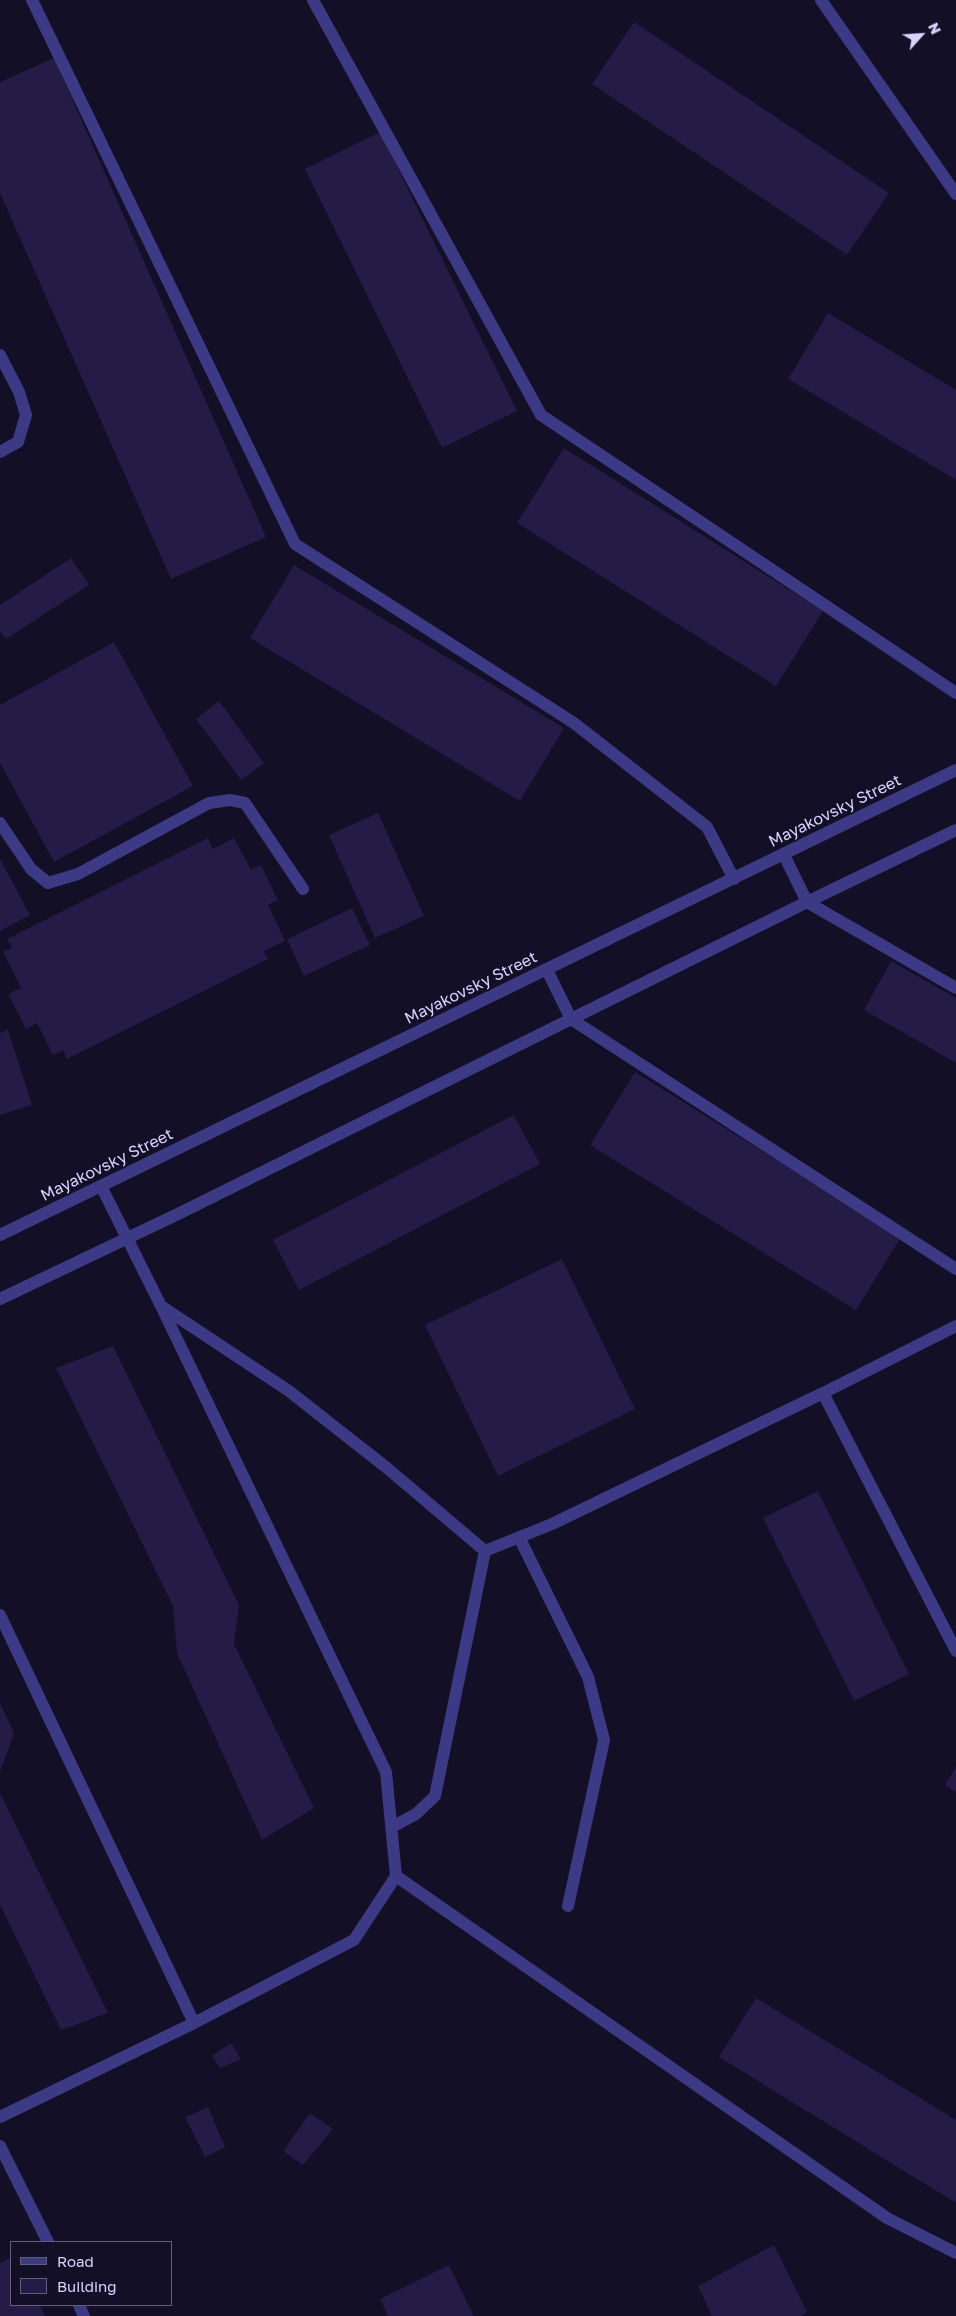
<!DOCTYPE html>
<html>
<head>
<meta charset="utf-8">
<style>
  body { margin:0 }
  #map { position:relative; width:956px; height:2316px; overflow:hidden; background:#130f26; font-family:"Golos Text",sans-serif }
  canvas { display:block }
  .legend { position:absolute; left:10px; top:2241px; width:162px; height:65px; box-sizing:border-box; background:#130f26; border:1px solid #625e7d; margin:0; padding:6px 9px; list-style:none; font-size:15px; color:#d9d4ff }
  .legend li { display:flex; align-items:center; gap:10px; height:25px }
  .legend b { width:25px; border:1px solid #625e7d }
  .north { position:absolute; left:896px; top:10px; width:50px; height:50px; -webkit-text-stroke:4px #130f26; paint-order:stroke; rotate:64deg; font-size:14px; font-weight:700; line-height:20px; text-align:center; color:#d9d4ff }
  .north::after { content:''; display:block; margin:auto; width:18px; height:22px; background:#d9d4ff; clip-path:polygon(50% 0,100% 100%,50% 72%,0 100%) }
</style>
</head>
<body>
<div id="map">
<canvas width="956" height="2316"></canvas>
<ul class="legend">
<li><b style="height:6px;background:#3d3a85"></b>Road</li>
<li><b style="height:14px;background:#241b47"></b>Building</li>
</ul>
<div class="north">N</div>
</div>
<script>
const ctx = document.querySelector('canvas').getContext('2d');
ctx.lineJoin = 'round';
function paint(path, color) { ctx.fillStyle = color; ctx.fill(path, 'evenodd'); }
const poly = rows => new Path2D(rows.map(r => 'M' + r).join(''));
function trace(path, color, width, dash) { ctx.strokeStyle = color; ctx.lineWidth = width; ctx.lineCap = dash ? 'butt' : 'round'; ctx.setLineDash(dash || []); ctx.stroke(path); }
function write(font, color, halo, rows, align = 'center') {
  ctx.font = font + ' "Golos Text",sans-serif'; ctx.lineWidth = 4; ctx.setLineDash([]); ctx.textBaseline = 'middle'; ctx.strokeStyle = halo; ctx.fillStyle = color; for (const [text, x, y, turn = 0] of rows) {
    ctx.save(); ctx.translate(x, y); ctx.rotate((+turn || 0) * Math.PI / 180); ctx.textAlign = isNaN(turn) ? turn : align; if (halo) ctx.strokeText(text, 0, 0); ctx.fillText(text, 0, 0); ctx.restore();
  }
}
paint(poly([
  [634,22,889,193,847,255,592,84],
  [54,58,266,537,171,579,0,193,0,82],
  [380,132,517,411,442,448,305,169],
  [828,313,956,390,956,480,788,379],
  [564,448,823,611,776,686,517,523],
  [71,558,89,585,6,639,0,631,0,605],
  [294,565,564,728,520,801,250,638],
  [114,642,193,786,54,862,0,763,0,705],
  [219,701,264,763,241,780,196,719],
  [378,813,424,916,375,938,329,835],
  [208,838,213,849,234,838,251,870,261,865,278,900,268,905,285,941,264,951,268,959,67,1059,63,1050,53,1055,37,1023,26,1029,8,994,21,988,3,952,12,948,7,939],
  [0,859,30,915,0,931],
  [352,908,370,945,304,976,287,939],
  [891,961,956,998,956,1063,864,1010],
  [8,1030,32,1105,0,1115,0,1033],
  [635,1072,901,1237,856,1310,590,1145],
  [514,1115,540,1164,299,1290,273,1240],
  [562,1259,635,1409,498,1476,425,1325],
  [113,1346,239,1605,234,1644,314,1808,262,1840,177,1653,173,1606,56,1368],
  [818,1491,909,1674,854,1701,763,1518],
  [0,1703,14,1733,0,1772],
  [956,1767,956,1792,945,1785],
  [0,1793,108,2013,61,2030,0,1905],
  [756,1998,956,2120,956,2203,719,2057],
  [231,2043,241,2059,220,2068,212,2056],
  [208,2107,225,2147,205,2157,185,2117],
  [310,2113,333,2129,303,2165,283,2151],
  [774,2245,807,2312,801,2316,712,2316,698,2286],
  [11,2257,11,2305,40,2305,45,2316,0,2316,0,2263],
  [449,2265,474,2316,388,2316,380,2299]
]), '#241b47');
trace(poly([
  [32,0,295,544,574,723,707,827,734,879],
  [313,0,541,415,956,693],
  [821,0,956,194],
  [0,355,19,392,26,415,18,442,0,452],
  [0,823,31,869,48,883,78,874,209,803,230,800,245,803,303,889],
  [784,855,807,902,956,988],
  [547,970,571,1019,956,1269],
  [0,1235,956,770],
  [0,1299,180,1213,807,902,956,830],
  [161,1306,289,1391,387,1468,485,1551,552,1524,823,1393,956,1651],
  [823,1393,956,1326],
  [519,1537,588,1677,604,1740,568,1906],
  [0,1615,194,2023],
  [392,1827,416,1814,435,1796,485,1551],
  [396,1876,887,2218,956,2253],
  [0,2117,194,2023,354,1940,396,1876,386,1772,161,1306,101,1186],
  [0,2146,48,2242],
  [79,2305,84,2316]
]), '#3d3a85', 12);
write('16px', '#d9d4ff', '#130f26', [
  ["Mayakovsky Street",835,811,-26],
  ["Mayakovsky Street",471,988,-26],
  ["Mayakovsky Street",107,1165,-26]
]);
</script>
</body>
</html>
